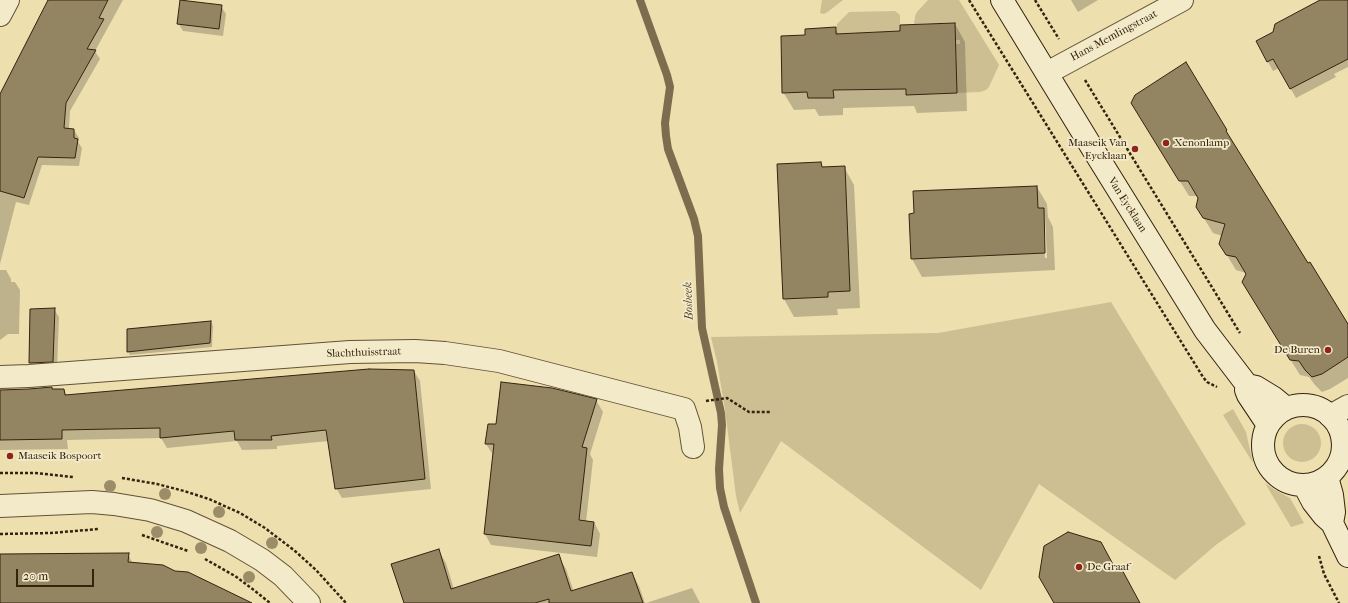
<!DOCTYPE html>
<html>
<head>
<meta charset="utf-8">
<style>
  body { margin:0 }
  #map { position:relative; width:1348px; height:603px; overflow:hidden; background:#eddfae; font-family:"IM FELL French Canon",serif }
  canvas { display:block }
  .scale { position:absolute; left:16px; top:569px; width:78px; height:18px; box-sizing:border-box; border:2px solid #34230f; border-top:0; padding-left:5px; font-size:12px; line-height:14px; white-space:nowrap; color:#34230f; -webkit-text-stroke:3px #f3eaca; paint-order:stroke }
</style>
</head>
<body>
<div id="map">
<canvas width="1348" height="603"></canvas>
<div class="scale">20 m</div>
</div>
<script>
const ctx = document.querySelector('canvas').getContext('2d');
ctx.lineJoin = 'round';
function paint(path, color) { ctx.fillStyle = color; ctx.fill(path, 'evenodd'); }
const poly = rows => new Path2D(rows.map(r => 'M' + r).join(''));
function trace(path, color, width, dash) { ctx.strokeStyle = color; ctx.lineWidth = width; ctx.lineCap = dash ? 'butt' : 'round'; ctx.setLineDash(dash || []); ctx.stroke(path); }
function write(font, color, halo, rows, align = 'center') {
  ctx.font = font + ' "IM FELL French Canon",serif'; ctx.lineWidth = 3.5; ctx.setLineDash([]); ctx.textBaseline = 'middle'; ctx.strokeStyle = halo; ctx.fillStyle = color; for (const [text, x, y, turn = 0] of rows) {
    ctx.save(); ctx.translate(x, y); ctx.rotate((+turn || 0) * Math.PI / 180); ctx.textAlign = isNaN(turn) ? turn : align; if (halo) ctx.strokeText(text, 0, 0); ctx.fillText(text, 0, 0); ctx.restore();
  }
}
paint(poly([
  [822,0,843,0,829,11,824,14,820,13],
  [928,0,959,0,999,65,989,87,986,90,980,92,957,93,956,44,960,44,960,40,956,40,955,23,914,24,915,16,917,12],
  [895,11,900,15,900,31,836,34,837,24,849,12],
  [1111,302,1246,524,1217,544,1175,580,1039,484,981,590,781,441,740,513,736,496,725,410,717,362,711,337,938,333],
  [1233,409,1246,432,1253,463,1223,415],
  '1283 443a19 19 0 1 1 38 0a19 19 0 1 1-38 0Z',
  [1265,483,1275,490,1290,498,1304,523,1291,527]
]), '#cebf93');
paint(poly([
  [50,0,123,0,95,51,100,59,70,111,69,129,74,130,79,138,78,142,82,148,79,166,42,165,29,205,16,202,0,264,0,94],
  [1071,0,1098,0,1078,12],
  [1323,0,1348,0,1348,67,1334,74,1336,77,1296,98,1279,68,1273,71,1257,42,1274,33],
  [221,6,226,14,223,36,183,31,178,23],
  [955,24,965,42,967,111,917,113,914,106,843,108,843,115,819,116,815,109,794,110,783,92,806,36,835,28,839,35,901,32],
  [1141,118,1226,130,1235,146,1348,326,1348,378,1330,389,1322,392,1315,385,1309,377,1300,375,1252,298,1247,275,1246,273,1236,270,1220,244,1222,236,1213,233,1197,207,1199,198,1198,196,1189,196],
  [821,163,823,168,844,167,854,185,860,308,837,309,838,315,794,317,784,299,778,165],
  [1037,187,1047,204,1048,217,1053,227,1055,270,922,277,912,259],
  [1043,215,1045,217,1047,258,1045,258],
  [0,270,6,270,11,279,11,282,15,282,20,290,19,334,8,334,0,340],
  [54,309,59,317,57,369,35,371,30,363,31,310],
  [211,322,213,326,212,347,130,355,128,351],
  [414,371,420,381,431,489,342,498,336,488,329,441,277,446,277,449,242,450,237,441,167,448,161,438,67,440,68,449,0,450,0,391,51,388,53,390,64,390,67,396],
  [596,400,603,412,590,454,593,460,586,522,594,522,600,534,597,557,491,545,485,534,493,455,486,444,497,425],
  [438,550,446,563,454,589,558,556,566,569,574,592,632,573,639,586,645,603,405,603],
  [128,554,133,564,240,603,0,603,0,555],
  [692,588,700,603,646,603]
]), '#0003');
trace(poly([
  [640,0,667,75,670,87,665,123,666,136,668,149,694,219,698,236,702,328,721,413,722,425,719,469,720,488,724,507,756,603]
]), '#7d6d4e', 8);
const building = poly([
  [48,0,108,0,99,18,104,19,87,49,96,50,66,103,64,128,74,129,74,138,78,139,75,158,38,157,24,198,0,191,0,94,48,0],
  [180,0,222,5,219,29,177,24,180,0],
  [1320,0,1348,0,1348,59,1290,89,1273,59,1267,62,1256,41,1273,32,1275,24,1320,0],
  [955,23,957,93,906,95,906,89,833,90,834,98,808,98,807,92,782,93,781,36,805,35,805,29,836,27,836,34,900,31,900,25,955,23],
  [1186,62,1227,130,1226,131,1308,263,1310,262,1348,324,1348,357,1322,374,1312,377,1305,370,1299,361,1290,360,1242,282,1246,274,1236,257,1226,255,1219,244,1225,224,1203,218,1196,207,1198,198,1188,181,1179,181,1131,103,1135,95,1186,62],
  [821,162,822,167,845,166,850,291,828,292,828,297,783,299,777,164,821,162],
  [1037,186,1038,208,1044,208,1045,253,911,259,909,214,914,213,913,191,1037,186],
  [55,308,53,362,29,363,30,309,55,308],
  [211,321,210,343,127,352,127,329,211,321],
  [369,369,414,370,425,479,335,489,326,430,271,436,272,440,235,440,234,431,160,438,160,428,62,430,62,439,0,440,0,390,29,389,52,387,52,389,64,389,65,395,369,369],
  [501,382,552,388,597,399,582,447,587,448,579,520,594,522,591,546,484,534,494,444,485,444,488,424,496,424,501,382],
  [1068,532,1101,542,1115,568,1120,566,1140,603,1054,603,1039,577,1044,546,1068,532],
  [439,549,451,589,559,554,571,591,632,572,643,603,549,603,549,599,535,603,404,603,391,564,439,549],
  [129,553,128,562,163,565,175,571,188,572,252,603,0,603,0,554,129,553]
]);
paint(building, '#948562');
trace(building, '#34230f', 1);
const minor = poly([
  [1047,73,1182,0],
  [0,377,29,376,350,352,415,351,445,353,499,361,684,409,690,427,693,447],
  [1330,416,1348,406],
  [1342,435,1348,433]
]);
const tertiary = poly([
  [0,15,8,0],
  [0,506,92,502,114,504,150,510,186,521,230,541,262,560,283,576,309,603]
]);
const secondary = poly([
  [1002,0,1091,146,1205,330,1247,385,1246,390,1248,395,1268,425],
  [1247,385,1256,387,1274,398,1286,408],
  '1263 445a40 40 0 1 1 80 0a40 40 0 1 1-80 0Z',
  [1327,477,1332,495,1334,512,1332,523],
  [1304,485,1313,502,1324,516,1332,523,1348,556]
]);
trace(minor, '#625237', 24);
trace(tertiary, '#625237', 24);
trace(secondary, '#34230f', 24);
trace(poly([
  [969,0,1203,377,1207,382,1217,387],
  [1035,0,1059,39],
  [1085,80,1240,333],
  [706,401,727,398,749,412,771,412],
  [0,473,35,473,73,477],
  [122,478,157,484,184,491,209,499,240,513,265,528,295,551,316,570,346,603],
  [0,534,51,533,99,529],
  [142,535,188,551],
  [1319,556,1324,574,1339,603],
  [205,559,235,576,255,591,270,603]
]), '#34230f', 2.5, [3, 2]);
trace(minor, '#f3eaca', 22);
trace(tertiary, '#f3eaca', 22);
trace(secondary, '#f3eaca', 22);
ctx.fillStyle = '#9c8d69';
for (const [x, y] of [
  [110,486],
  [165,494],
  [219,512],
  [157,532],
  [272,543],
  [201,548],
  [249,577]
]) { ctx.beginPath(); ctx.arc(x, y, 6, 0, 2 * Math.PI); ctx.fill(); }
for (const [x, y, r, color] of [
  [1166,143,4,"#8f2418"],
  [1135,149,4,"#8f2418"],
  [1328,350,4,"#8f2418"],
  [10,456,4,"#8f2418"],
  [1079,567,4,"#8f2418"]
]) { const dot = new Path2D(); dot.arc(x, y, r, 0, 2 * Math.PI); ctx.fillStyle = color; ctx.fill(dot); trace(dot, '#f3eaca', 1.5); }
write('11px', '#34230f', '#f3eaca', [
  ["Hans Memlingstraat",1114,36,-28],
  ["Van Eycklaan",1127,205,58],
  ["Slachthuisstraat",364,353,-2]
]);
write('11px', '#34230f', '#f3eaca', [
  ["Maaseik Van",1127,143,"right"],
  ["Eycklaan",1127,156,"right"],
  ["Xenonlamp",1174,143],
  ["De Buren",1320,350,"right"],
  ["Maaseik Bospoort",18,456],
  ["De Graaf",1087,567]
], 'left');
write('italic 12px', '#5f4e34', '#f3eaca', [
  ["Bosbeek",689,301,-92]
]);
</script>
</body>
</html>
